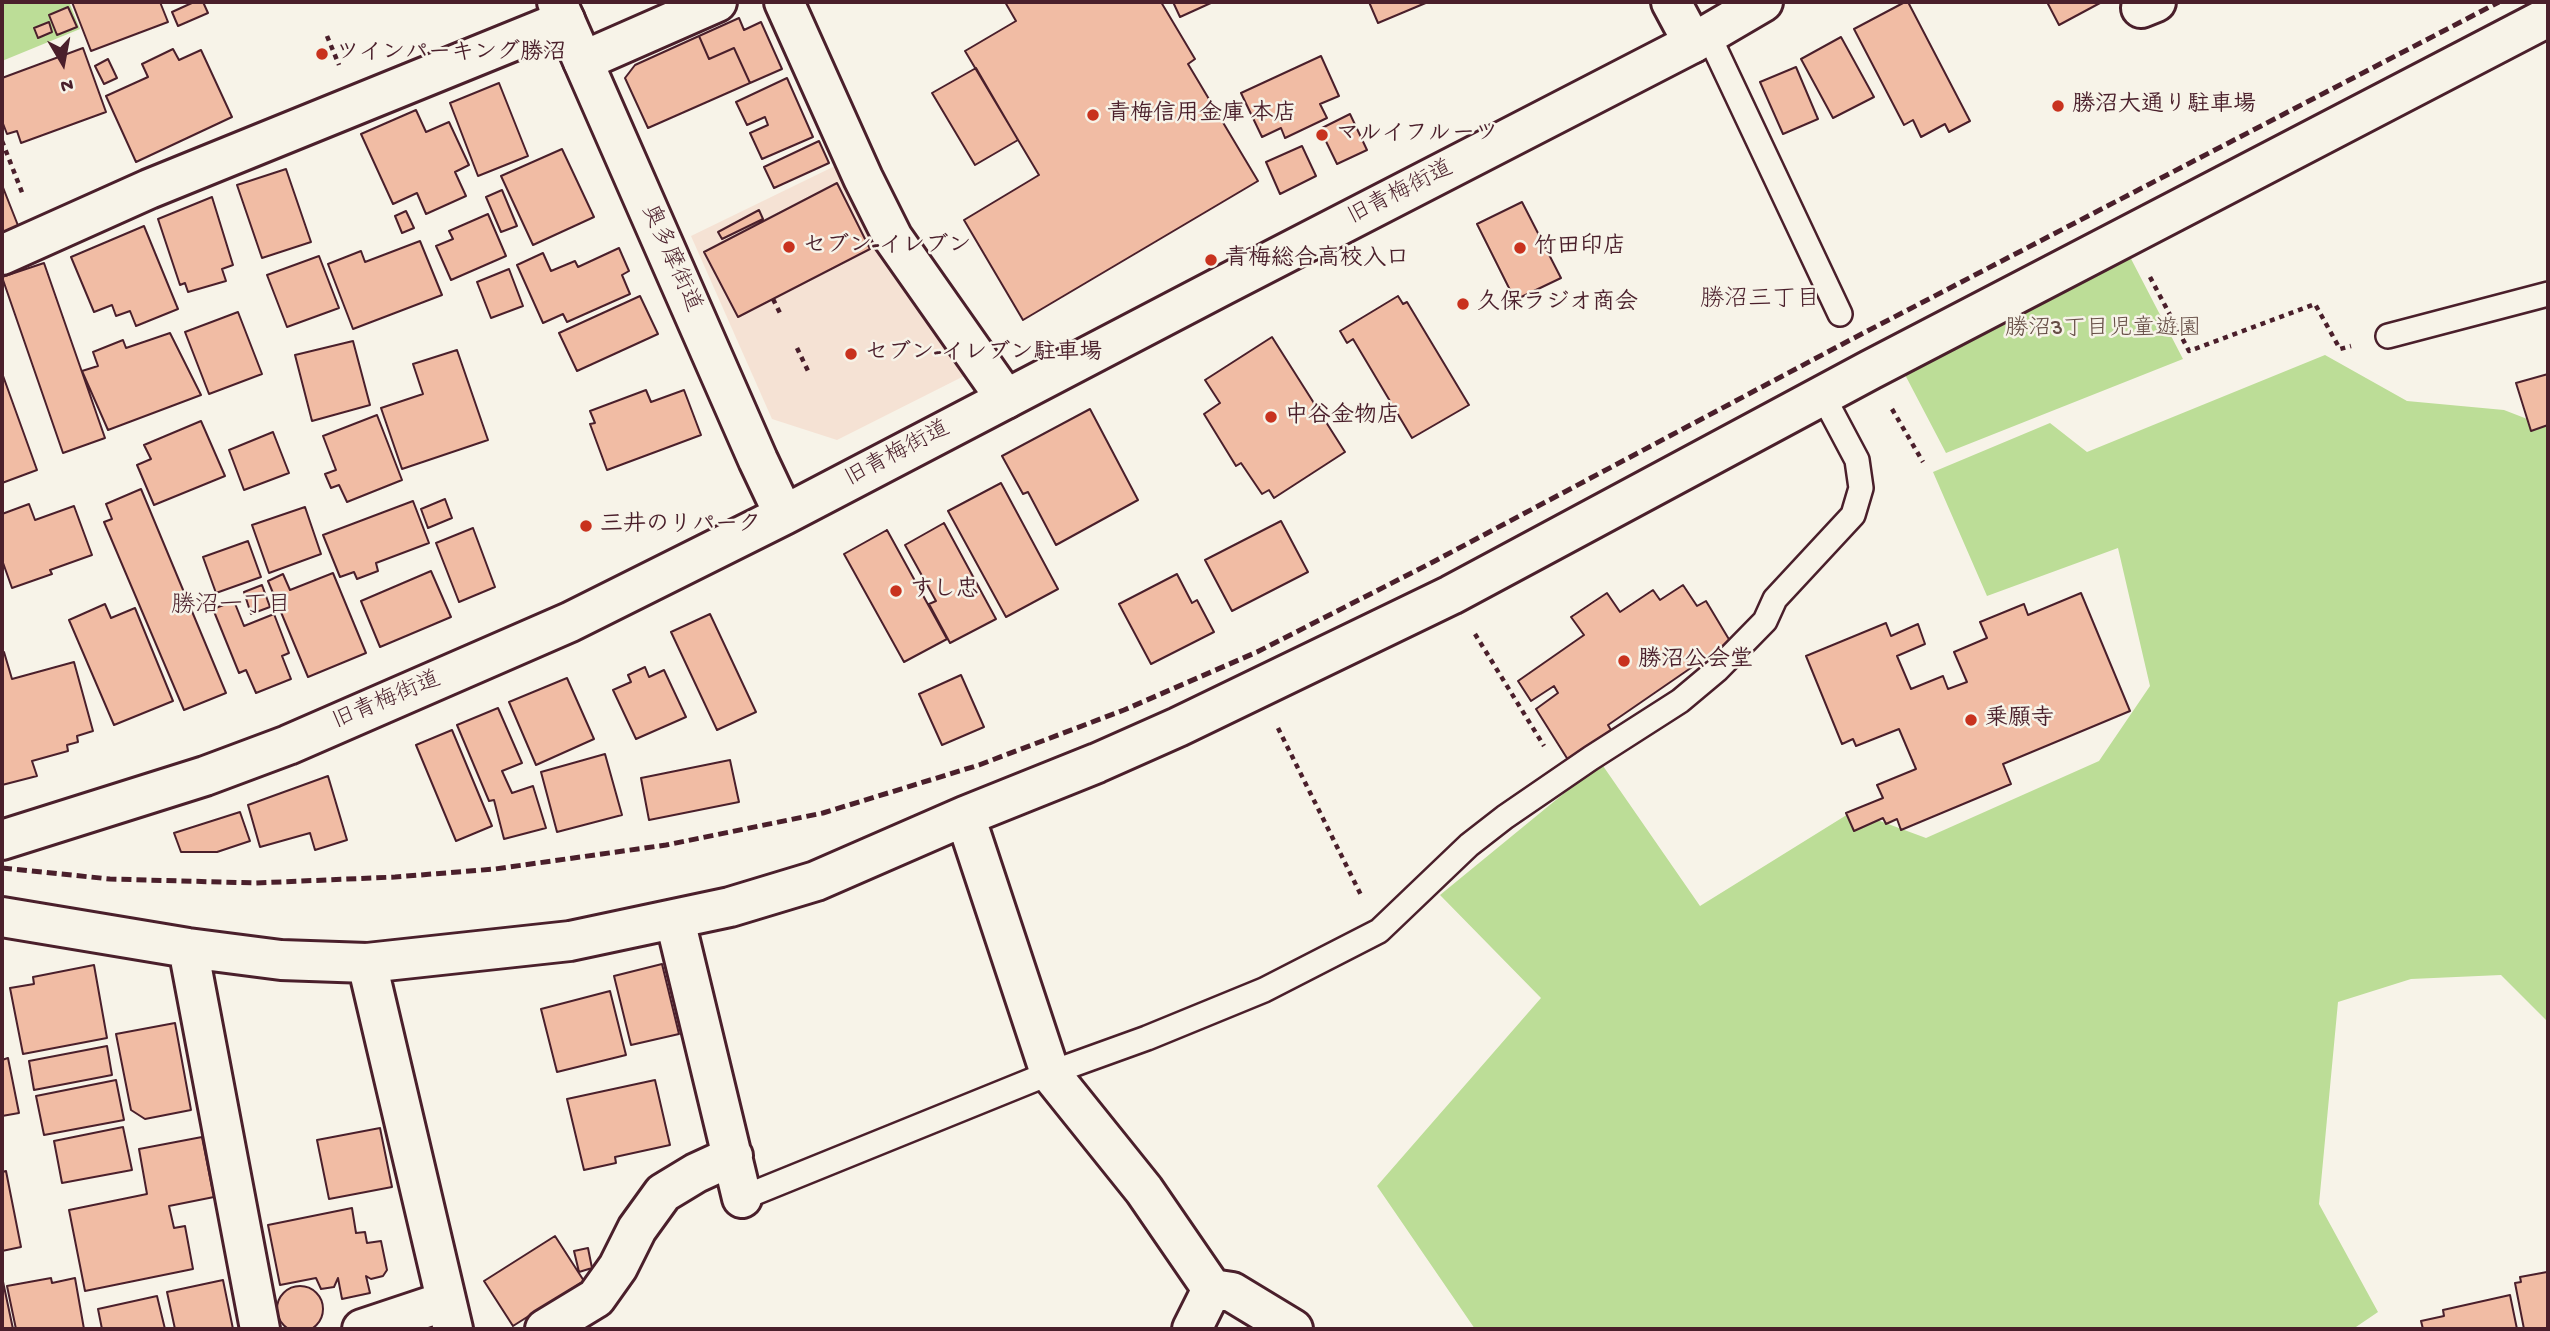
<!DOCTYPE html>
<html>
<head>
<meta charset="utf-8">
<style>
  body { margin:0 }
  #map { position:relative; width:2550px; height:1331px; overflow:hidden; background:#f7f3e8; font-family:"Gochi Hand",sans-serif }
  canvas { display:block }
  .frame { position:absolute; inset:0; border:4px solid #4a1f2b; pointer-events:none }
  .north { position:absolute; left:28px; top:28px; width:70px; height:70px; -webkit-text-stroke:5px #f7f3e8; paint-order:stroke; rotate:170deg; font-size:19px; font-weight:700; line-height:28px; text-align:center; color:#4a1f2b }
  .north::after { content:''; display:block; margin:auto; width:24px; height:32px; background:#4a1f2b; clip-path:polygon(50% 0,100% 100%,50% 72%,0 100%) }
</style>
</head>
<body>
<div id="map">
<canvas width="2550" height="1331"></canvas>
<div class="frame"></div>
<div class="north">N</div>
</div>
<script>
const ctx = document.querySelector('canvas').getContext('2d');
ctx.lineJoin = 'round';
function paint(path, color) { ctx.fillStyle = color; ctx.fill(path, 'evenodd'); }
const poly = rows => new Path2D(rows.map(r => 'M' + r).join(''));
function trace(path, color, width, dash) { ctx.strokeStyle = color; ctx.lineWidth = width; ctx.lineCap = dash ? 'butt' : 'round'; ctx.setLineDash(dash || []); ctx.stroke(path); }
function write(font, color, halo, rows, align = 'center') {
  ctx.font = font + ' "Gochi Hand","Klee One",sans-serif'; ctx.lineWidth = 5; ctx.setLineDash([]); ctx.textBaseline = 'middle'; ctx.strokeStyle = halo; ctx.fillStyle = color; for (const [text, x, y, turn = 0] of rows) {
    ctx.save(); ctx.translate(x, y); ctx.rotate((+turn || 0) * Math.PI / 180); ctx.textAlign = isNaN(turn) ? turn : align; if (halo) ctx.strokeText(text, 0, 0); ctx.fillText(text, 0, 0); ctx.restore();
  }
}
paint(poly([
  [839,164,972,372,837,440,772,419,691,236]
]), '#f5e2d4');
paint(poly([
  [2,2,69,2,80,29,2,61],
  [2128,253,2183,359,1946,453,1902,369],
  [2325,355,2407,401,2504,410,2548,427,2548,1022,2501,975,2411,979,2338,1002,2319,1204,2378,1312,2353,1329,1475,1329,1377,1186,1541,998,1440,895,1601,763,1700,906,1853,811,1926,838,2099,761,2150,686,2118,548,1987,596,1933,472,2050,423,2087,452]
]), '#bcdd97');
const building = poly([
  [72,2,160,2,168,22,91,51,72,2],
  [194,2,203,2,208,13,178,26,172,12,194,2],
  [1005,2,1161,2,1195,59,1188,64,1258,181,1023,320,964,220,1039,175,965,51,1016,21,1005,2],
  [1173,2,1213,2,1180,17,1173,2],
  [1369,2,1428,2,1378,23,1369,2],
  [1905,2,1908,2,1970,121,1949,132,1945,124,1921,137,1913,120,1904,125,1854,29,1905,2],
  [2047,2,2099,2,2100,3,2059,25,2047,2],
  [68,7,77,27,57,35,49,15,68,7],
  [739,18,744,30,761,22,782,69,750,83,734,48,709,59,699,36,739,18],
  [49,22,52,32,38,38,34,28,49,22],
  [699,36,709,59,734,48,750,83,648,128,625,78,635,65,699,36],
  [1841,37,1874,97,1833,118,1801,59,1841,37],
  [83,48,106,112,21,143,17,131,7,134,2,121,2,78,83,48],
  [173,49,179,60,201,50,232,117,136,162,106,96,148,77,142,64,173,49],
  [1321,56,1339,96,1320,104,1327,118,1285,138,1281,128,1262,137,1241,93,1321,56],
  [108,59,117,78,104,84,95,66,108,59],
  [1796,67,1818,119,1783,134,1760,82,1796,67],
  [976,68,1018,140,975,165,932,93,976,68],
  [787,78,813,137,762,159,750,133,768,125,765,117,747,125,736,102,787,78],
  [499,83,528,156,478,176,450,103,499,83],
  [416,110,426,132,449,122,469,165,455,172,466,196,426,214,417,193,393,204,361,134,416,110],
  [1350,114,1367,150,1337,164,1320,129,1350,114],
  [819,141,829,163,774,188,764,167,819,141],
  [1302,146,1316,176,1280,194,1266,162,1302,146],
  [562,149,594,217,533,245,501,176,562,149],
  [286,169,311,242,262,258,237,185,286,169],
  [837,183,870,249,738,317,704,252,837,183],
  [2,185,19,228,2,235,2,185],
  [502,190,517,226,501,232,486,197,502,190],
  [212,197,233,265,222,269,226,281,188,292,185,283,180,285,158,219,212,197],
  [1522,202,1561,278,1515,300,1477,224,1522,202],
  [759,210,763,219,722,239,718,232,759,210],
  [406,211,414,228,402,233,395,216,406,211],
  [488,214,506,256,451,280,436,246,453,239,449,231,488,214],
  [144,226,178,309,136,326,130,311,116,316,112,305,94,312,71,257,144,226],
  [420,241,442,295,353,329,328,264,361,251,365,262,420,241],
  [619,248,629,271,622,275,630,294,567,322,563,314,543,323,517,265,543,253,551,271,575,261,578,267,619,248],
  [319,256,339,308,287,327,267,275,319,256],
  [44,263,105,438,63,453,2,277,44,263],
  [509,269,523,306,491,318,477,282,509,269],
  [640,296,658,334,577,371,559,333,640,296],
  [1398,296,1403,304,1407,302,1469,405,1412,438,1353,339,1347,343,1340,331,1398,296],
  [238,312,262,374,209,394,185,332,238,312],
  [170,333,201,395,108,430,82,371,98,366,93,352,123,340,126,348,170,333],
  [1272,337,1345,452,1274,498,1269,490,1262,494,1241,463,1236,466,1204,414,1220,403,1205,380,1272,337],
  [353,341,370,405,312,421,295,355,353,341],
  [457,350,488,440,402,469,381,408,423,394,413,364,457,350],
  [2,373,37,470,2,483,2,373],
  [2548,374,2548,425,2531,431,2516,383,2548,374],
  [646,390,651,402,684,390,701,435,607,470,590,424,595,423,590,411,646,390],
  [1090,409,1138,500,1056,545,1028,492,1023,494,1002,456,1090,409],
  [377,415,402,480,347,502,339,485,331,488,325,474,336,470,323,436,377,415],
  [201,421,225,476,154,505,137,465,151,459,144,445,201,421],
  [273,432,289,473,244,490,229,450,273,432],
  [1001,483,1058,589,1006,617,948,511,1001,483],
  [141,489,226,693,184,710,104,522,112,519,106,504,141,489],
  [445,499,452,518,428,528,421,509,445,499],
  [413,501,429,543,376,563,378,571,357,579,354,572,340,577,323,535,413,501],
  [29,504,35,520,74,506,92,555,50,570,52,574,12,588,2,560,2,514,29,504],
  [305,507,321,554,269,573,252,525,305,507],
  [1281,521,1308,572,1232,611,1205,560,1281,521],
  [944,523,996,619,950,643,929,604,936,601,905,545,944,523],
  [473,528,495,587,459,602,436,543,473,528],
  [887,530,947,639,904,662,844,554,887,530],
  [248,541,261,577,216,593,203,557,248,541],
  [431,571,451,617,380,647,361,601,431,571],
  [333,573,366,653,308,677,268,581,283,574,290,590,333,573],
  [1177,574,1192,603,1197,600,1214,632,1151,664,1119,604,1177,574],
  [262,585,270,607,251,614,244,592,262,585],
  [1683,585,1697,606,1706,601,1730,641,1608,725,1614,735,1570,763,1536,709,1558,693,1554,686,1531,701,1518,681,1584,635,1571,617,1607,593,1620,612,1653,590,1660,600,1683,585],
  [2081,593,2130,711,2003,764,2011,784,1901,830,1897,819,1886,824,1883,818,1854,831,1846,813,1883,798,1877,785,1916,769,1899,729,1856,746,1853,739,1842,744,1806,656,1886,623,1891,636,1918,624,1925,644,1897,656,1911,689,1943,676,1948,689,1967,682,1954,652,1987,638,1980,622,2024,604,2028,615,2081,593],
  [234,601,244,626,274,614,289,653,282,656,291,679,256,693,246,670,239,673,213,609,234,601],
  [105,604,111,618,135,608,173,701,114,725,69,620,105,604],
  [710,614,756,712,717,730,671,632,710,614],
  [2,652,4,652,12,679,74,662,93,731,77,736,78,742,67,745,68,751,32,761,37,776,2,785,2,652],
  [645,667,649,677,664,670,686,717,636,739,613,690,631,682,628,675,645,667],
  [961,675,984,727,942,745,919,694,961,675],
  [567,678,594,739,536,765,509,702,567,678],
  [498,708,522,763,502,771,512,793,533,786,546,828,504,839,494,800,489,801,457,725,498,708],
  [452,730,492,826,456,841,416,745,452,730],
  [605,754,622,815,557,832,541,772,605,754],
  [730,760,739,802,649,820,641,778,730,760],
  [328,776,347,840,315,850,310,833,260,847,248,805,328,776],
  [240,812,250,841,217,852,181,852,174,833,240,812],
  [662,964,679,1034,631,1045,614,976,662,964],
  [94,965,107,1038,23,1054,10,988,34,984,33,977,94,965],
  [610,991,626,1055,557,1072,541,1009,610,991],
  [175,1023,191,1110,145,1119,131,1110,116,1034,175,1023],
  [107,1046,112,1075,34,1090,29,1061,107,1046],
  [8,1058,19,1113,2,1116,2,1060,8,1058],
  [116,1080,124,1120,44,1135,36,1096,116,1080],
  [655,1080,670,1145,615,1157,616,1163,584,1170,567,1099,655,1080],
  [123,1127,132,1170,62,1183,54,1141,123,1127],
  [380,1128,392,1187,329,1199,317,1140,380,1128],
  [202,1137,214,1197,169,1206,174,1228,185,1226,193,1269,85,1291,69,1210,147,1194,139,1149,202,1137],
  [6,1171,21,1247,2,1251,2,1172,6,1171],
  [352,1208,356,1233,365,1232,367,1243,381,1241,387,1270,383,1276,371,1279,366,1276,370,1293,342,1299,338,1278,334,1287,321,1289,316,1278,280,1285,268,1225,352,1208],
  [555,1236,584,1281,513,1326,484,1281,555,1236],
  [588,1248,592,1268,579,1272,574,1251,588,1248],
  [2547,1272,2548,1329,2524,1329,2515,1283,2521,1282,2520,1277,2547,1272],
  [2,1277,13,1329,2,1329,2,1277],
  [51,1278,52,1283,75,1278,84,1329,16,1329,7,1286,51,1278],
  [223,1280,233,1329,175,1329,167,1292,223,1280],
  '277 1309a23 23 0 1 1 46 0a23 23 0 1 1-46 0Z',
  [2510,1295,2517,1329,2423,1329,2421,1321,2444,1316,2443,1310,2510,1295],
  [157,1296,165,1329,102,1329,98,1309,157,1296]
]);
paint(building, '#f1bca4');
trace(building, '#4a1f2b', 2);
const service = poly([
  [1708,34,1840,314],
  [2388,336,2548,294],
  [742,1198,1050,1073,1147,1038,1264,990,1379,931,1469,845,1505,817,1591,758,1680,701,1717,670,1765,621,1775,599,1853,515,1861,488,1857,460,1823,396]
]);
const minor = poly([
  [784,2,863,178,893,238,1006,399],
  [1671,2,1693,43],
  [2141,8,2156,2],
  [583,61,717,2],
  [2,255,149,189,565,20],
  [965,816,1050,1073,1144,1190,1212,1289,1232,1292,1293,1329],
  [2,917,188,948,281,960,367,963,570,941,730,907,816,881,965,816,1097,763,1178,727,1451,595,1870,370,2548,17],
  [675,920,742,1198],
  [188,948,260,1329],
  [367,963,453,1329],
  [362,1329,446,1301],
  [545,1329,596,1298,618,1267,637,1229,663,1193,696,1173,733,1156],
  [1192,1329,1212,1289]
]);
const primary = poly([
  [557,2,758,460,784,515],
  [2,840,205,776,288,745,570,622,784,515,1222,286,1693,43,1763,2]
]);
trace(service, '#4a1f2b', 28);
trace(minor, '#4a1f2b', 44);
trace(primary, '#4a1f2b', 44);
trace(poly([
  [327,36,339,65],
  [2,141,23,195],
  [2150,277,2189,351,2315,304,2340,349,2351,346],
  [773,299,780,313],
  [797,348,809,373],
  [1892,409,1923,462],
  [1475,634,1544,746],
  [1278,728,1361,895]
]), '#4a1f2b', 4.5, [5, 5]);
trace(service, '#f7f3e8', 23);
trace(minor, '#f7f3e8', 38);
trace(primary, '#f7f3e8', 38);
trace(poly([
  [2,868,110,879,256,883,395,877,495,869,666,845,823,813,979,765,1124,710,1257,652,1431,563,1852,339,2499,2]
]), '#4a1f2b', 5, [10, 5]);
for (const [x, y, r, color] of [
  [322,54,7,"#c8321e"],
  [2058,106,7,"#c8321e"],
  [1093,115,7,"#c8321e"],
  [1322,135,7,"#c8321e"],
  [789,247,7,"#c8321e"],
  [1520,248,7,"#c8321e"],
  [1211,260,7,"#c8321e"],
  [1463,304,7,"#c8321e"],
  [851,354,7,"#c8321e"],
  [1271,417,7,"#c8321e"],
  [586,526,7,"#c8321e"],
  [896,591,7,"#c8321e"],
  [1624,661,7,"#c8321e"],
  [1971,720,7,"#c8321e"]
]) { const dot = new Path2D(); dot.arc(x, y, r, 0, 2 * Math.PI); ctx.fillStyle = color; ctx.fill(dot); trace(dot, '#f7f3e8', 2.5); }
write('bold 23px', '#4a1f2b', '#f7f3e8', [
  ["ツインパーキング勝沼",336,54],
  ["勝沼大通り駐車場",2072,106],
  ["青梅信用金庫 本店",1107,115],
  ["マルイフルーツ",1336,135],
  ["セブン-イレブン",803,247],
  ["竹田印店",1534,248],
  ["青梅総合高校入口",1225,260],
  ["久保ラジオ商会",1477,304],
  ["セブン-イレブン駐車場",865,354],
  ["中谷金物店",1285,417],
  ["三井のリパーク",600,526],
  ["すし忠",910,591],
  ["勝沼公会堂",1638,661],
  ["乗願寺",1985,720]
], 'left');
write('23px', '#4a1f2b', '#f7f3e8', [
  ["旧青梅街道",1401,194,-27],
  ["奥多摩街道",670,259,66],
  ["旧青梅街道",898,455,-28],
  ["旧青梅街道",387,702,-23]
]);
write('23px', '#664e46', '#f7f3e8', [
  ["勝沼3丁目児童遊園",2103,330]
]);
write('24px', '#4a1f2b', '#f7f3e8', [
  ["勝沼三丁目",1760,301],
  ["勝沼一丁目",231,607]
]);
</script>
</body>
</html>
